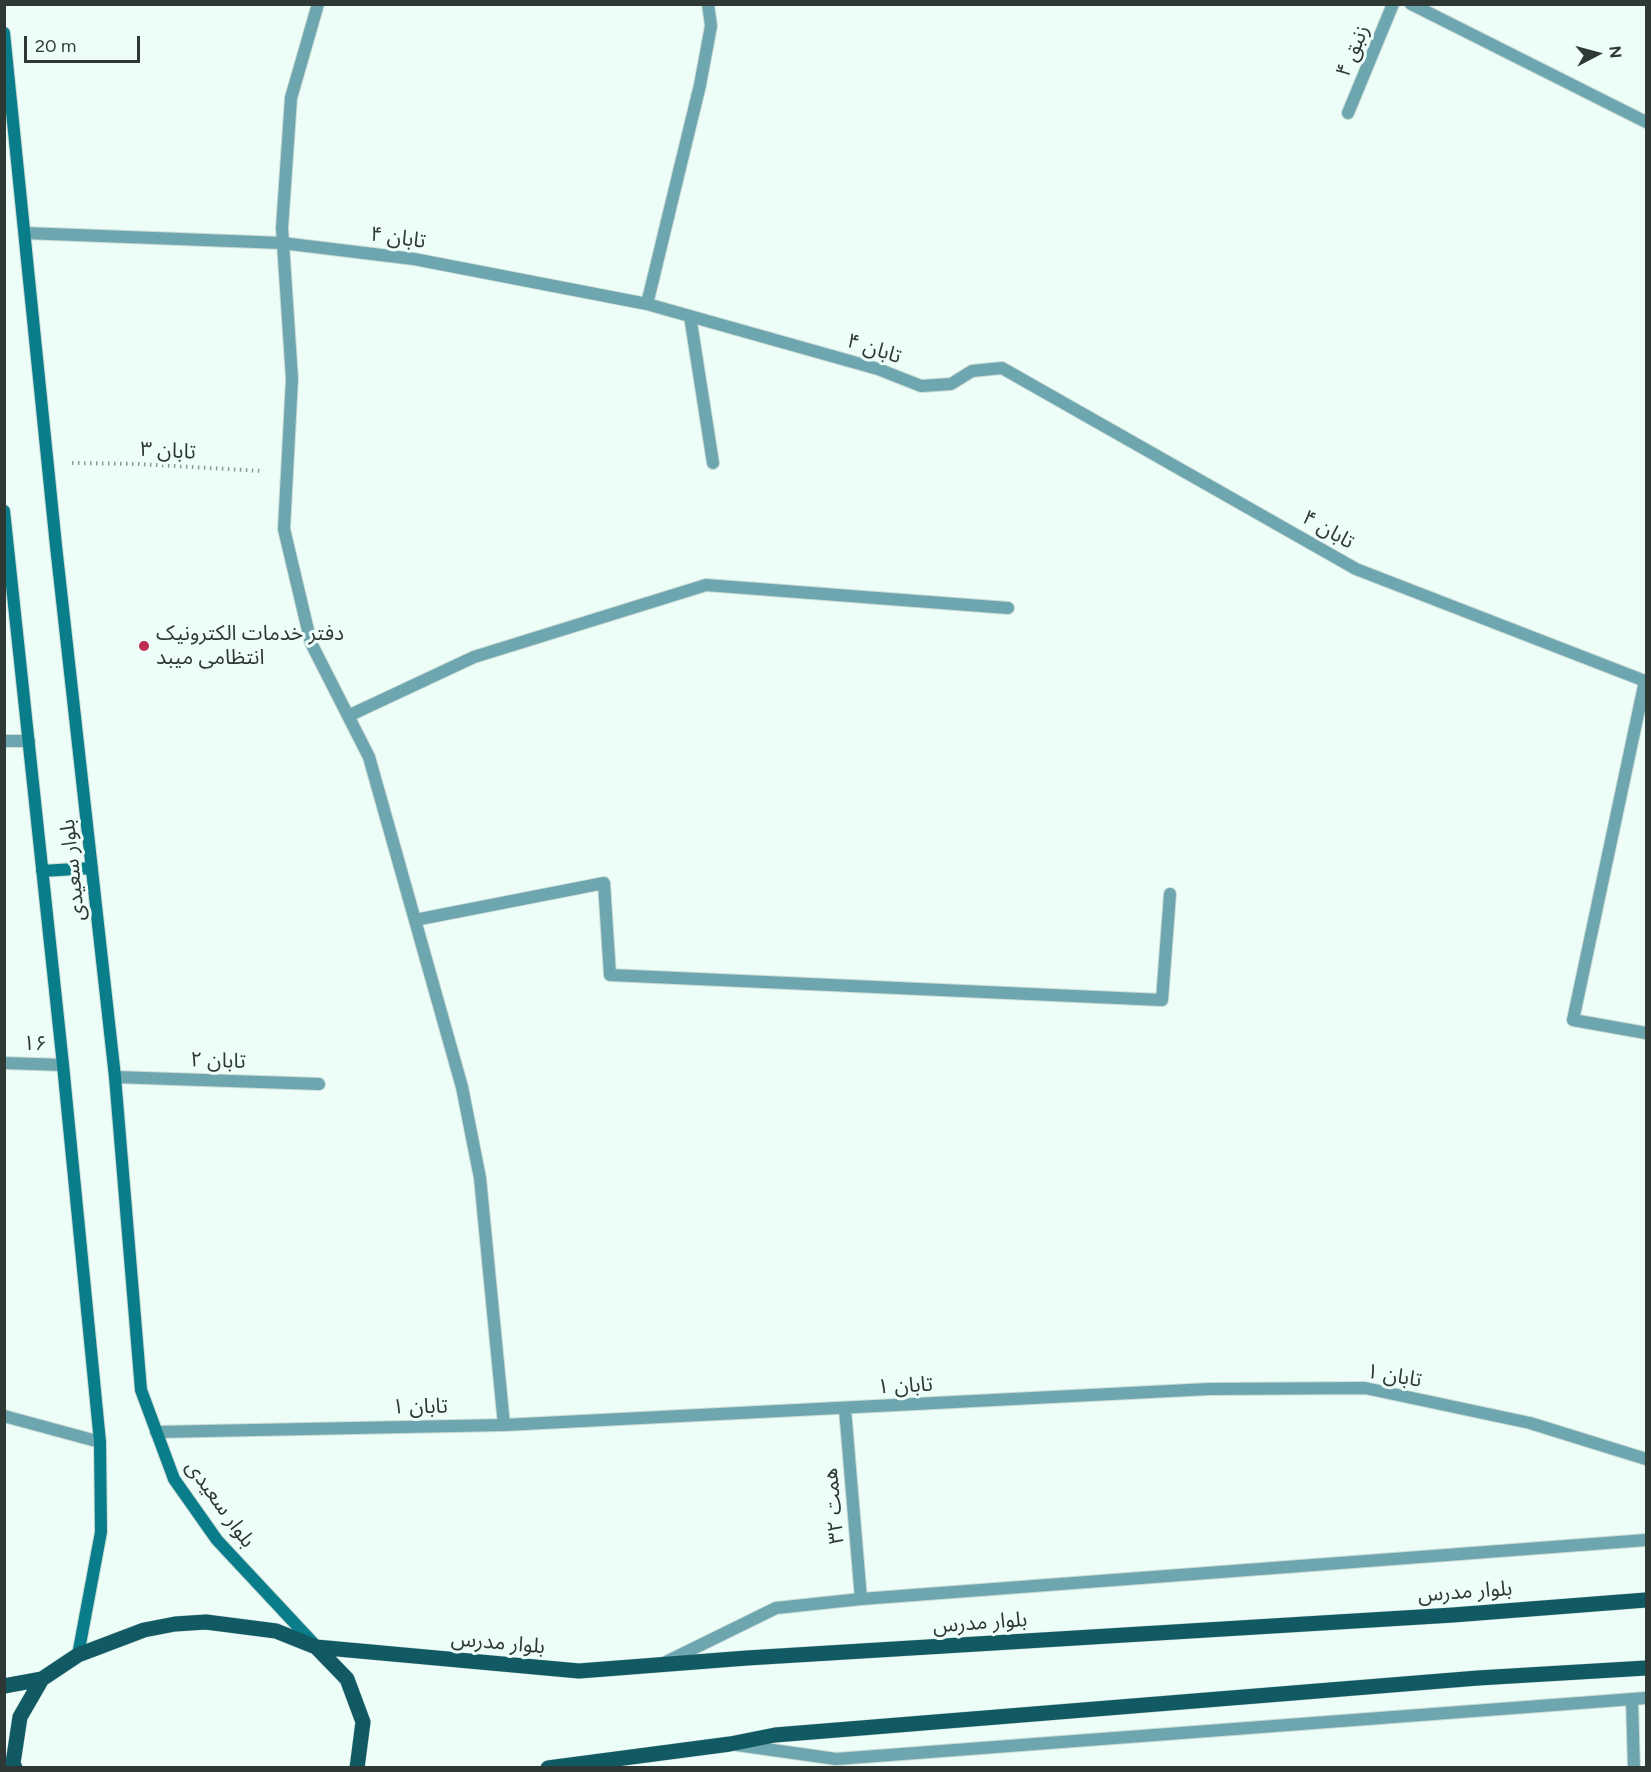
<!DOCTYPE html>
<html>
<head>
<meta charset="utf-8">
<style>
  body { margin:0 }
  #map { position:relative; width:1651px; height:1772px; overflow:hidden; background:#edfef9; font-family:Figtree,sans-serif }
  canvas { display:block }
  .frame { position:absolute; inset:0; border:6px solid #2e3936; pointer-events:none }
  .north { position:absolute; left:1567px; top:24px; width:60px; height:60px; -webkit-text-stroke:4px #edfef9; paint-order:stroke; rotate:84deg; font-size:16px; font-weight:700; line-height:24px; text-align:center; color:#2e3936 }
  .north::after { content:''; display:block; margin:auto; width:21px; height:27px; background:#2e3936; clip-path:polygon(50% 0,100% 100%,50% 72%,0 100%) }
  .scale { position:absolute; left:24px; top:36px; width:116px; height:27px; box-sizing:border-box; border:3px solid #2e3936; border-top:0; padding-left:8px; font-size:18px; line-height:21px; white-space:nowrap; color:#2e3936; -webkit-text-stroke:4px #edfef9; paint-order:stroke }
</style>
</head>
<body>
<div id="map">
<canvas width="1651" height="1772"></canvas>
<div class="frame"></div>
<div class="north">N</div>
<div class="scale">20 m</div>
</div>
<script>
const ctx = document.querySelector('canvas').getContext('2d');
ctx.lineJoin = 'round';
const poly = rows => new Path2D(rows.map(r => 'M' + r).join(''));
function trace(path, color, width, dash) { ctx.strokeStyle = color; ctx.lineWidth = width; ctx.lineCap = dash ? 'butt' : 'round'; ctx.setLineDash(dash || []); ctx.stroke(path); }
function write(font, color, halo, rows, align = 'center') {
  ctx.font = font + ' Figtree,"Noto Sans Arabic",sans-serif'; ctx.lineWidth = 6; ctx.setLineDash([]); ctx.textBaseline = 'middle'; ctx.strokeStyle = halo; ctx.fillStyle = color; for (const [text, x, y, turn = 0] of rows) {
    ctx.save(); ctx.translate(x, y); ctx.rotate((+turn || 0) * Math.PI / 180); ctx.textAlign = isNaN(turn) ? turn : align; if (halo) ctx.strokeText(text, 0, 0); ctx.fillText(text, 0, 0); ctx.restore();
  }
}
const minor = poly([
  [318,4,291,98,282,228,292,379,284,529,311,643,369,757,462,1087,480,1178,504,1425],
  [1411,4,1646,122],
  [1348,113,1393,4],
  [25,233,282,243,414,259,647,304,878,369,921,386,951,384,972,371,1002,368,1356,569,1645,681,1573,1020,1646,1033],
  [647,304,700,85,711,26,708,4],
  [690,316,713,463],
  [348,716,474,657,706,585,1008,608],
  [4,741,29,741],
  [415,920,604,883,610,975,1162,1000,1170,894],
  [4,1063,63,1065],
  [115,1077,319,1084],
  [845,1409,861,1599],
  [4,1416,100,1442],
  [156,1432,504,1425,1209,1389,1365,1388,1530,1423,1646,1459],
  [1632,1700,1634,1768]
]);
const tertiary = poly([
  [664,1663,776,1608,861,1599,1646,1540],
  [737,1745,836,1759,1646,1698]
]);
const secondary = poly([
  [4,33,56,546,115,1077,141,1390,174,1479,217,1540,316,1646],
  [4,511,63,1065,100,1442,101,1532,78,1655],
  [42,871,92,868]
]);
const primary = poly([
  [316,1647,579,1671,747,1658,1453,1615,1646,1600],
  [4,1686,42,1679],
  [15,1768,13,1763,20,1717,42,1679,78,1655,144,1630,175,1624,206,1622,276,1631,316,1647,347,1679,363,1722,357,1768],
  [548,1768,730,1744,775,1735,1478,1678,1646,1668]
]);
trace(minor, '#cbdbd6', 14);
trace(tertiary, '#cbdbd6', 14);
trace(secondary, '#cbdbd6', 14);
trace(primary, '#cbdbd6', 16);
trace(poly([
  [72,463,138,464,262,471]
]), '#8b9995', 4, [1.5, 4.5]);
trace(minor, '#6ea6af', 12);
trace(tertiary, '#6ea6af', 12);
trace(secondary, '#0a7d8b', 12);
trace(primary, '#115a64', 15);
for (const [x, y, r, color] of [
  [144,646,6,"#bc2c4f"]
]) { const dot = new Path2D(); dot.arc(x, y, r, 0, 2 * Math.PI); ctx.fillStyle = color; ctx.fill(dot); trace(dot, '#edfef9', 2); }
write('21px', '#2e3936', '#edfef9', [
  ["زنبق ۴",1353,51,-67],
  ["تابان ۴",398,238,8],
  ["تابان ۴",874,349,18],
  ["تابان ۳",168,451,3],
  ["تابان ۴",1328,530,30],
  ["بلوار سعیدی",73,870,-96],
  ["۱۶",35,1044,2],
  ["تابان ۲",218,1061,2],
  ["تابان ۱",1394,1376,10],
  ["تابان ۱",905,1386,-3],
  ["تابان ۱",420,1407,-1],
  ["بلوار سعیدی",220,1504,54],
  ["همت ۳۲",834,1506,-95],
  ["بلوار مدرس",1465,1592,-4],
  ["بلوار مدرس",980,1623,-4],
  ["بلوار مدرس",498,1643,5]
]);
write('21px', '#2e3936', '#edfef9', [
  ["دفتر خدمات الکترونیک",156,634],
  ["انتظامی میبد",156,658]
], 'left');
</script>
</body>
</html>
